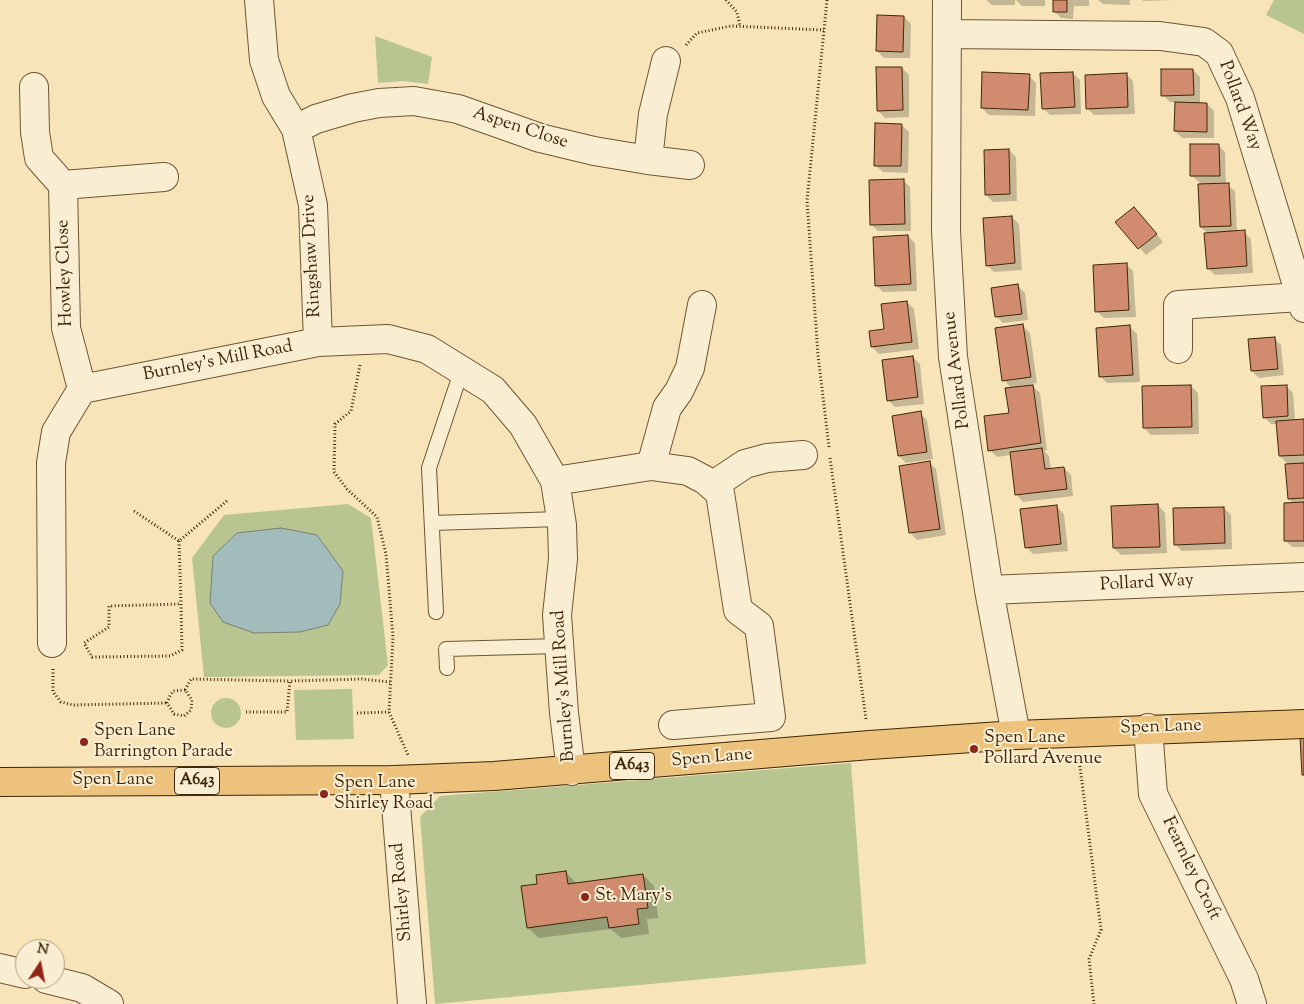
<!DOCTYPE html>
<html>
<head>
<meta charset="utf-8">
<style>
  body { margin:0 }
  #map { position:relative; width:1304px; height:1004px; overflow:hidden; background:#f7e5b9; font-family:"Sorts Mill Goudy",serif }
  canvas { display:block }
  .north { position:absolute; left:15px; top:939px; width:50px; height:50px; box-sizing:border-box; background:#faeed2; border:1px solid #af9e81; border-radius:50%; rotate:11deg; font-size:14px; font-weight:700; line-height:20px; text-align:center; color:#3e2608 }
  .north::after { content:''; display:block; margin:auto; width:18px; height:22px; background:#8f2418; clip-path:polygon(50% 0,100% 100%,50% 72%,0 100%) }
</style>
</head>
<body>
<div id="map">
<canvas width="1304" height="1004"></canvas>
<div class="north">N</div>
</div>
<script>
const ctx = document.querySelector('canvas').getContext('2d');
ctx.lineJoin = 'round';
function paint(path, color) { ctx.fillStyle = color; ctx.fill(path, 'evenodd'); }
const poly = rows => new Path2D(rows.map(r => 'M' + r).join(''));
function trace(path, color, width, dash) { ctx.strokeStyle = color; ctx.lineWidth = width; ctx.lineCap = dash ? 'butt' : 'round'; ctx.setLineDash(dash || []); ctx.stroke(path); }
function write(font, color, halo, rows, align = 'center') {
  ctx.font = font + ' "Sorts Mill Goudy",serif'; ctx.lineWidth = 4; ctx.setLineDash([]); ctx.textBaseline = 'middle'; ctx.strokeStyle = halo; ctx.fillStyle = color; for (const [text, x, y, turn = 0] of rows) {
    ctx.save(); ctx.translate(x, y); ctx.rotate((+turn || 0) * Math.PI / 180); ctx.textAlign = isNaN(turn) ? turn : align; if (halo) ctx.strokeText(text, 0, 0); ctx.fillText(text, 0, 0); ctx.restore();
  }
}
paint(poly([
  [1274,0,1304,0,1304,34,1266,15],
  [375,36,432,57,428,84,403,81,378,83],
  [348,504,371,518,388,665,379,675,204,677,192,558,224,515],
  [352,689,354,739,296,740,294,690],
  '211 713a15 15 0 1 1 30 0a15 15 0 1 1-30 0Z',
  [851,763,866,964,435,1004,420,817,440,796]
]), '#b9c591');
const water = poly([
  [281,528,317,535,343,571,340,604,328,625,300,632,254,633,223,622,210,603,213,556,237,533,281,528]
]);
paint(water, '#a2bcbb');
trace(water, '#7a8073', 1);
paint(poly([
  [986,0,1015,0,1015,5,992,5],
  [1016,0,1045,0,1045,6,1022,6],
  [1054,0,1089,0,1089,6,1074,6,1073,19,1061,18,1054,11],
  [1098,0,1130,0,1130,5,1103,4],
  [1142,0,1174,0,1143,1],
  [904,17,911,24,910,58,884,58,877,51],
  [902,68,909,75,909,117,885,118,878,111],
  [1193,70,1200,77,1200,104,1207,104,1214,111,1214,138,1182,138,1175,131,1176,102,1170,102,1163,95],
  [1073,73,1080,80,1081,114,1050,115,1043,108],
  [1126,74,1133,81,1135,114,1094,115,1087,108],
  [1029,76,1036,83,1035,116,989,115,982,108],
  [901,125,909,132,908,173,883,172,875,165],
  [1218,145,1225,152,1226,184,1235,191,1237,232,1244,232,1251,239,1253,273,1215,275,1208,268,1208,234,1201,227,1200,183,1192,176],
  [1009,150,1016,157,1017,201,993,202,986,195],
  [903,180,910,187,911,231,878,231,871,224],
  [1141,215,1163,242,1146,255,1117,222],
  [1012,217,1019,224,1022,270,994,272,987,265],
  [908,236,915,243,917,291,883,292,876,285],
  [1126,264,1133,271,1136,317,1104,318,1097,311],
  [1018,286,1025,293,1028,320,1003,323,996,316],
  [907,302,914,309,919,349,879,354,872,347],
  [1023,326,1030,333,1037,383,1031,384,1040,393,1047,450,1044,451,1049,456,1051,470,1064,468,1071,475,1073,496,1023,502,1016,494,1011,455,997,457,990,450,1010,414,1012,389,1004,380],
  [1130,327,1137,334,1140,382,1107,383,1100,376],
  [1274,338,1281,345,1284,375,1259,378,1252,371],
  [913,357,920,364,924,404,895,407,888,400],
  [1191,386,1198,393,1199,434,1151,435,1144,428],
  [1286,386,1293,393,1295,421,1304,421,1304,547,1292,547,1285,540,1294,504,1289,499,1287,465,1289,465,1280,456,1278,424,1271,424,1264,417],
  [920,413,927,420,933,459,906,463,899,456],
  [929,462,936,469,946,535,917,540,910,532],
  [1158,505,1165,513,1167,553,1121,555,1114,548],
  [1056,506,1064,514,1068,551,1033,554,1026,547],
  [1224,508,1231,515,1232,549,1182,551,1175,544],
  [566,872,577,884,643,875,654,886,658,918,647,919,649,934,621,938,611,929,539,938,528,928,538,885]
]), '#0003');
const building = poly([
  [1053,0,1067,0,1067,12,1053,12,1053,0],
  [877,15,904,16,903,52,876,51,877,15],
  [876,67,902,67,903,110,877,111,876,67],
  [1161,69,1193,69,1194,95,1161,96,1161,69],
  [982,72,1030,74,1028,110,981,108,982,72],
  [1073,72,1075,107,1042,109,1040,73,1073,72],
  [1127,73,1128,107,1086,109,1085,75,1127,73],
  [1175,102,1207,103,1207,132,1174,131,1175,102],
  [875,123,902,124,901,166,874,166,875,123],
  [1190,144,1219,144,1220,176,1190,176,1190,144],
  [1009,149,1010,194,985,195,984,150,1009,149],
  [904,179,905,224,870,225,869,180,904,179],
  [1229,183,1231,226,1200,227,1198,184,1229,183],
  [1134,207,1157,234,1138,249,1115,222,1134,207],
  [1012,216,1015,263,986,266,983,218,1012,216],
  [1245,230,1247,266,1207,269,1204,233,1245,230],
  [908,235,911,284,875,286,873,237,908,235],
  [1127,263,1129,310,1095,312,1093,265,1127,263],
  [1018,284,1022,314,995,317,991,288,1018,284],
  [907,301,912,342,871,347,869,331,884,329,881,304,907,301],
  [1023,324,1031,377,1002,381,995,328,1023,324],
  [1130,325,1133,375,1099,377,1096,328,1130,325],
  [1275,337,1278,369,1251,371,1248,339,1275,337],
  [913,356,918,397,887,401,882,360,913,356],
  [1033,385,1041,443,988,451,984,416,1009,413,1005,388,1033,385],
  [1191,385,1192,427,1143,428,1142,386,1191,385],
  [1287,385,1288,416,1263,418,1261,386,1287,385],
  [921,411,927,452,898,456,892,416,921,411],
  [1304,419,1304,455,1279,456,1276,421,1304,419],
  [1042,448,1045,469,1064,467,1067,489,1015,495,1010,452,1042,448],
  [930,461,940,529,909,533,899,466,930,461],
  [1304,463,1304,498,1288,499,1285,464,1304,463],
  [1304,502,1304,541,1284,541,1284,503,1304,502],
  [1158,504,1160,547,1113,548,1111,506,1158,504],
  [1057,505,1061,544,1025,548,1020,509,1057,505],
  [1224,507,1225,543,1174,545,1173,508,1224,507],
  [1300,737,1304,737,1304,775,1302,775,1300,737],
  [566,871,568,884,643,874,648,908,637,909,639,924,609,928,607,917,527,928,521,886,537,884,536,875,566,871]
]);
paint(building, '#d18b6f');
trace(building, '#3e2608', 1);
const lane = poly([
  [432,523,561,519],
  [436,612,429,468,462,369],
  [447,668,446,649,559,646]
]);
const street = poly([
  [259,0,264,60,276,96,296,129,313,205,318,342],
  [947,0,946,231,953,357,989,590,1016,735],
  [947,34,1160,36,1204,42,1219,53,1240,98,1304,308],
  [34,87,35,132,39,158,63,185,66,328,82,389],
  [296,129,316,119,353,108,379,103,414,101,458,109,540,138,594,151,648,160,653,114,666,61],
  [648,160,690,165],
  [63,185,164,177],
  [1178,349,1178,305,1300,297],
  [651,466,688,471,705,480,720,493,738,610,759,626,771,717,673,725],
  [555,481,651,466,667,408,679,391,690,368,702,305],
  [712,486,745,464,767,458,803,455],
  [989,590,1304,577],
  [52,643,51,463,56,432,82,389,318,342,388,339,427,349,493,390,523,425,555,481,562,525,563,559,557,615,564,713,571,771],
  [1148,728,1153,794,1244,979,1252,1004],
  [394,780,412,1004],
  [0,968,25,974],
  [46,979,82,988,109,1004]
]);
const primary = poly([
  [0,782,394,780,494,776,870,745,1016,735,1304,724]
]);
trace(lane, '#6c5634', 16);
trace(street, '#6c5634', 30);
trace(primary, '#3e2608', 30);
trace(poly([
  [726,0,737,12,740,26],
  [827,0,807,201,818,355,829,447],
  [686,45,697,33,731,26,824,30],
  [360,365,351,411,335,424,334,472,347,489,377,517,386,554,393,637,389,712,408,755],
  [830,458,866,719],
  [134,511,179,541,228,500],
  [179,541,181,604,182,650,170,656,92,657,84,643,109,627,109,606,181,604],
  [53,669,53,692,61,702,73,705,167,703],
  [185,690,173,691,170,696,167,703,174,714,184,716,191,710,192,700,185,690,191,679,290,681],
  [246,712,287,712,290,681,362,679,390,682],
  [357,713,389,712],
  [1079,759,1101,930,1089,959,1094,1004]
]), '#3e2608', 3, [1, 2.5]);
trace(lane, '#faeed2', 14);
trace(street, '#faeed2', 28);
trace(primary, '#ecc27c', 28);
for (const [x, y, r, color] of [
  [84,742,5,"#8f2418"],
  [974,749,5,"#8f2418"],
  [324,794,5,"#8f2418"],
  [585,897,5,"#8f2418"]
]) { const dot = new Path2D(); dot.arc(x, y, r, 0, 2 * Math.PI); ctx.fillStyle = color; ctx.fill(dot); trace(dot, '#faeed2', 2); }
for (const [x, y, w] of [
  [632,766,45],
  [197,781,45]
]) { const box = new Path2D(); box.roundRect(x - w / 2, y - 13.5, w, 27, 4); ctx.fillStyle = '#faeed2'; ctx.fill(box); trace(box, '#3e2608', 1); }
write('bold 16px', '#3e2608', null, [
  ["A643",632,766],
  ["A643",197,781]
]);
write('18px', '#3e2608', '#faeed2', [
  ["Pollard Way",1239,106,70],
  ["Aspen Close",520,129,18],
  ["Ringshaw Drive",313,256,-93],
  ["Howley Close",66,273,-92],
  ["Burnley's Mill Road",218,362,-11],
  ["Pollard Avenue",958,370,-97],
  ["Pollard Way",1147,584,-3],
  ["Burnley's Mill Road",565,686,-94],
  ["Spen Lane",1161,728,-2],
  ["Spen Lane",712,759,-5],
  ["Spen Lane",113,781],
  ["Fearnley Croft",1190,869,64],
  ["Shirley Road",403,892,-95]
]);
write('18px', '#3e2608', '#faeed2', [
  ["Spen Lane",94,732],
  ["Barrington Parade",94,753],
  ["Spen Lane",984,739],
  ["Pollard Avenue",984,760],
  ["Spen Lane",334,784],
  ["Shirley Road",334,805],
  ["St. Mary's",595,897]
], 'left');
</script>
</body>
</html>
